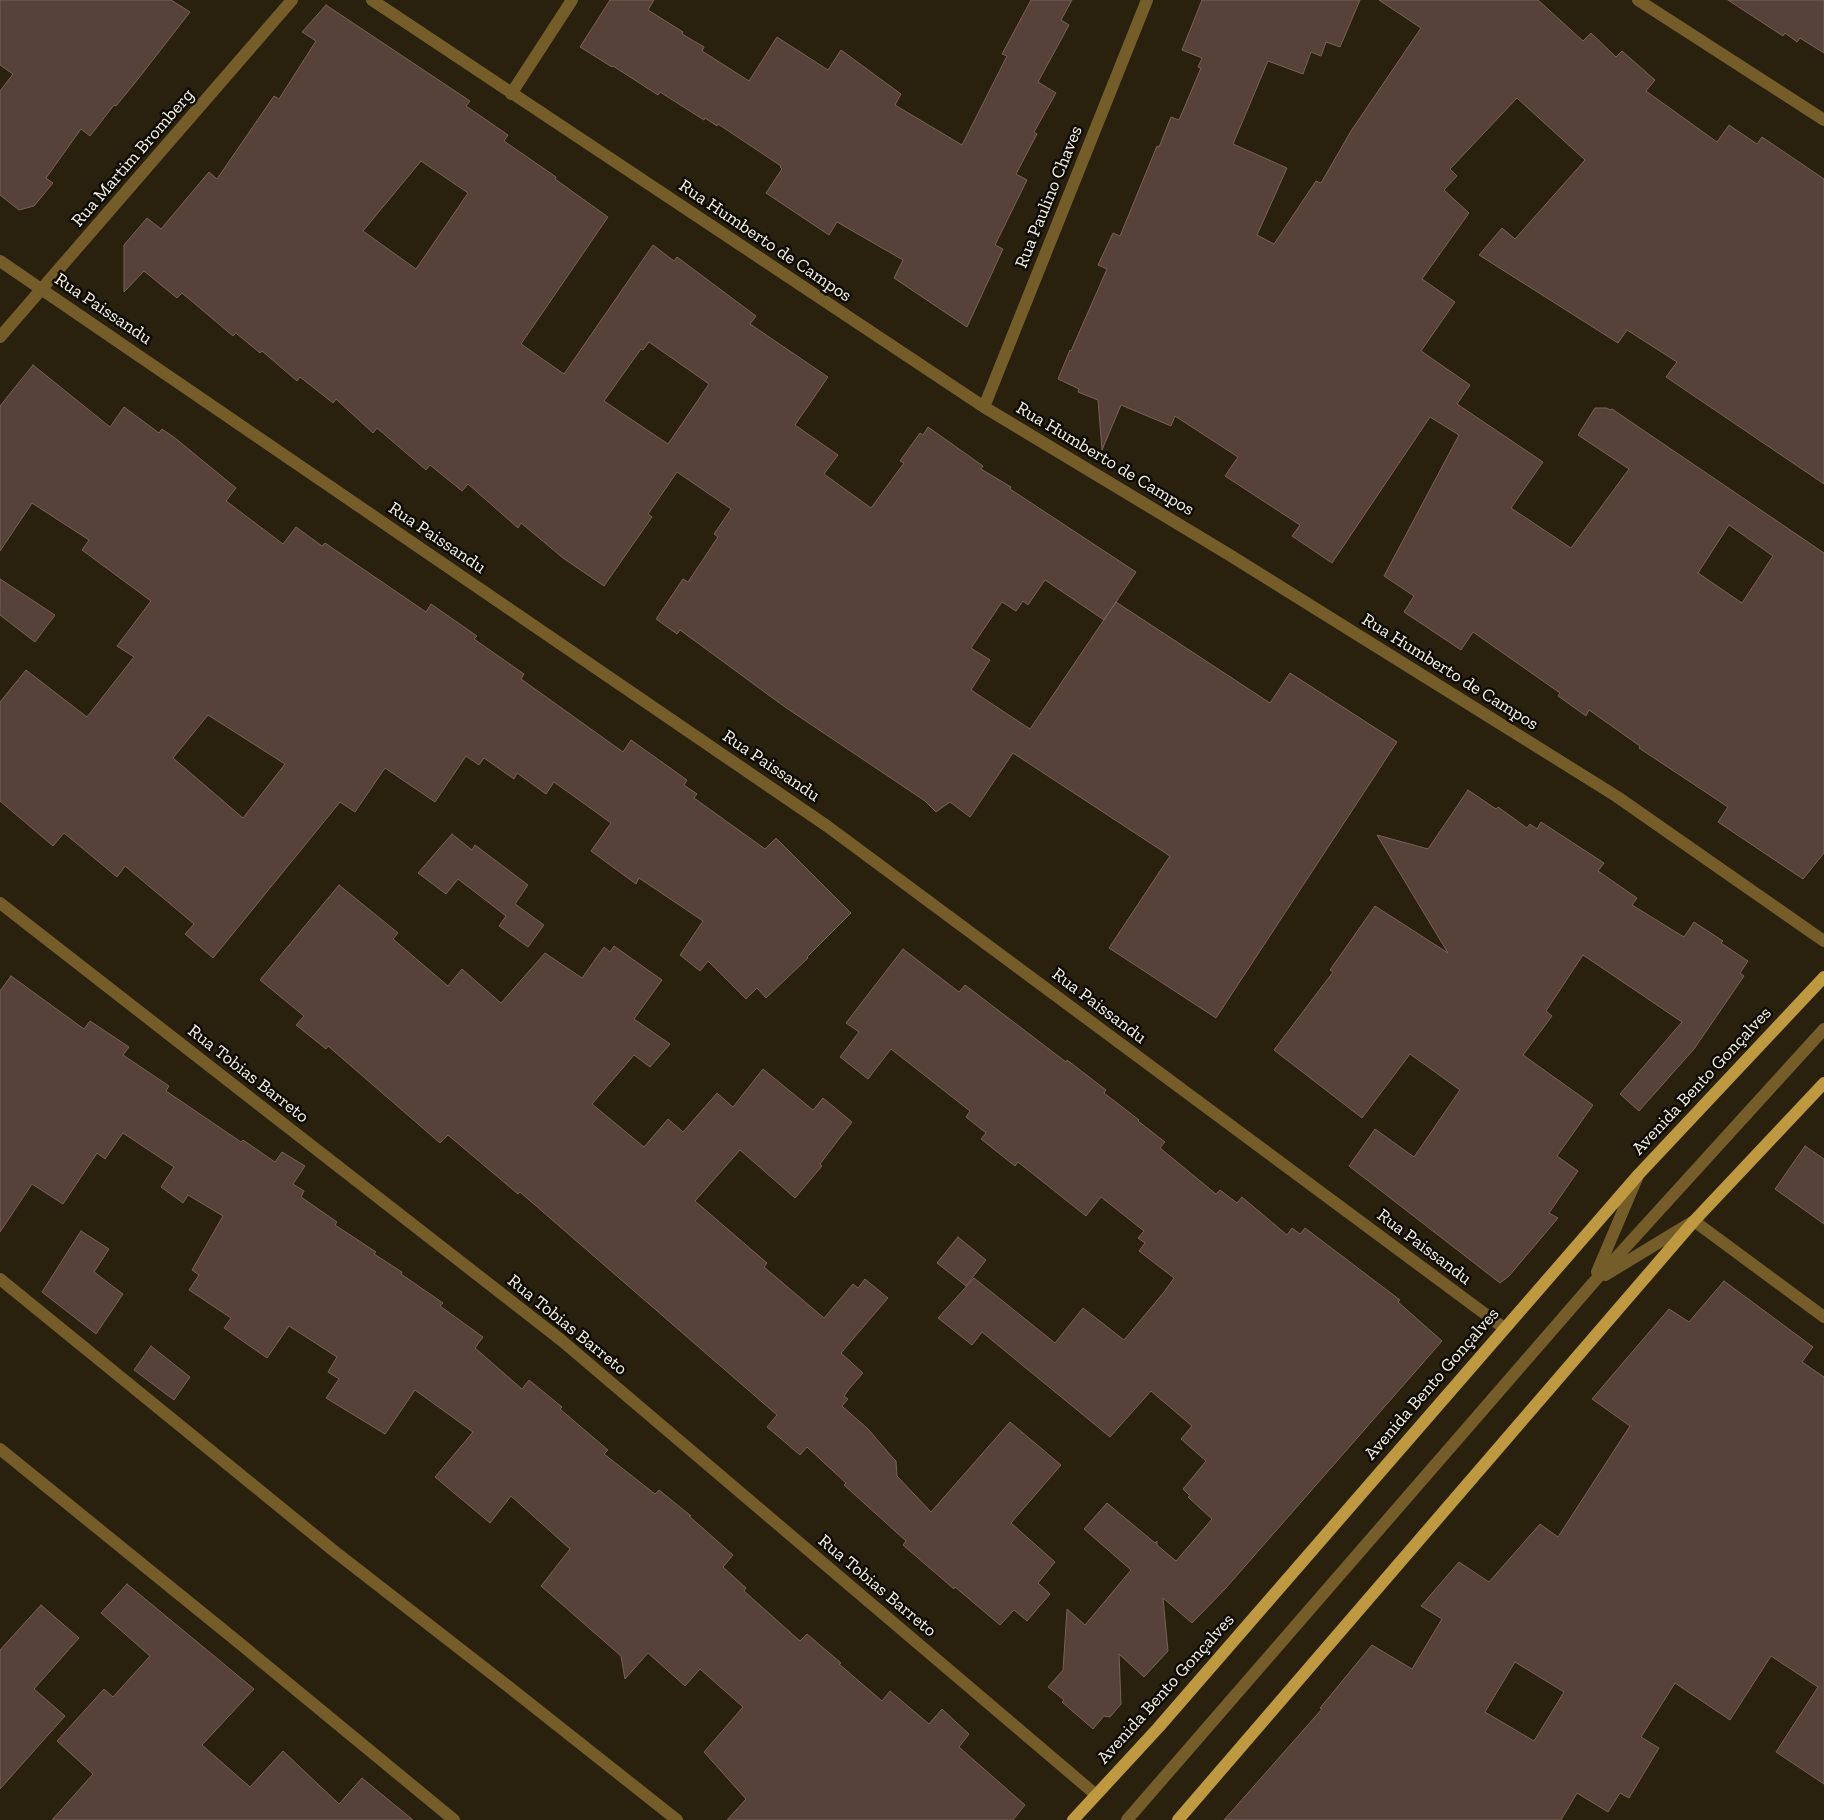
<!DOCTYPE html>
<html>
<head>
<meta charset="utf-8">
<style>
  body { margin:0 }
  canvas { display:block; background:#29210e }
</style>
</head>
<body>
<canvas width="1824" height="1820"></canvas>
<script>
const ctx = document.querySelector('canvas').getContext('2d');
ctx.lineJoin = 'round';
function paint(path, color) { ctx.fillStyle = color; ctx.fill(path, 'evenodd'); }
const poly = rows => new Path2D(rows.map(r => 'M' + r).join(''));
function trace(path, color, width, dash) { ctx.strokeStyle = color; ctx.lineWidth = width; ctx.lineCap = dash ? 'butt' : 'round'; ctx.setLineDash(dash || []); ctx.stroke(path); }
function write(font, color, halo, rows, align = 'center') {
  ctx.font = font + ' "Zilla Slab",serif'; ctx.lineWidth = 5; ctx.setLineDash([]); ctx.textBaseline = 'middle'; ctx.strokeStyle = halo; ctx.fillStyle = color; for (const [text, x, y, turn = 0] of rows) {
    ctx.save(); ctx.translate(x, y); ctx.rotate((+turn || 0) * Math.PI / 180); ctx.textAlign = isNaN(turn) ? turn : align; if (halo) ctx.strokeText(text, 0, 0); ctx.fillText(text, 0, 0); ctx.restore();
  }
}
const building = poly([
  [0,0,171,0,190,12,138,79,116,106,114,105,90,136,81,129,46,178,53,183,34,206,19,210,0,195,0,91,13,74,0,65,0,0],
  [610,0,654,0,648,10,683,32,682,34,704,47,702,51,749,81,777,37,828,70,841,50,901,94,895,105,962,145,1007,56,1002,54,1031,0,1072,0,1061,20,1069,25,1038,82,1056,93,1034,132,1037,134,1016,174,1027,180,995,245,1003,249,967,327,894,278,903,260,837,222,829,235,766,193,782,169,780,167,781,166,718,124,717,126,705,118,704,120,660,92,658,95,613,66,612,67,580,47,610,0],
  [1202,0,1360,0,1340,47,1326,42,1321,56,1311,52,1303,74,1268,61,1233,144,1287,168,1257,235,1274,244,1316,181,1321,183,1351,131,1421,28,1379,0,1538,0,1583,41,1591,33,1616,57,1622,51,1655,80,1646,91,1717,142,1729,125,1757,144,1762,137,1824,179,1824,484,1666,377,1677,362,1627,330,1618,343,1479,255,1502,228,1515,239,1585,160,1517,98,1450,169,1457,176,1444,190,1469,213,1422,279,1455,302,1421,351,1470,385,1457,404,1543,462,1511,508,1571,548,1629,469,1578,435,1595,408,1607,408,1610,410,1612,409,1824,553,1824,853,1803,879,1718,822,1728,807,1639,748,1640,746,1589,710,1586,716,1558,696,1560,693,1473,632,1461,650,1404,612,1414,596,1384,576,1459,435,1430,417,1332,563,1292,536,1300,525,1225,476,1238,457,1175,416,1171,426,1121,405,1102,450,1098,400,1078,392,1079,389,1058,379,1070,350,1071,351,1107,269,1098,265,1113,233,1120,236,1157,146,1159,147,1171,117,1179,120,1201,68,1198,67,1202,58,1182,50,1202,0],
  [1729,525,1773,556,1742,603,1698,573,1729,525],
  [1728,0,1824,0,1824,53,1800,38,1797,42,1785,33,1783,36,1728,0],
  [326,5,470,101,466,106,508,135,504,141,556,177,555,179,608,217,521,344,564,374,653,245,674,261,677,257,756,316,750,324,828,377,795,425,838,455,824,474,871,508,904,463,900,461,920,433,923,435,928,427,983,466,981,469,1011,487,1010,489,1136,572,1104,620,1045,580,1028,605,1023,601,1016,611,1002,602,971,648,990,660,971,690,1030,729,1116,602,1270,703,1290,673,1397,742,1216,1018,1109,948,1170,856,1013,753,970,817,950,802,936,812,925,801,785,707,680,630,677,634,656,619,683,579,688,582,718,537,714,534,731,509,677,472,648,514,652,517,604,586,563,558,521,523,518,528,468,484,462,491,430,465,426,470,377,428,373,433,336,399,333,403,300,377,297,381,262,351,260,353,236,333,233,336,182,293,177,298,144,271,124,292,124,245,147,218,161,229,209,172,217,179,274,96,279,99,316,41,302,32,326,5],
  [421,161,468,193,416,269,363,231,421,161],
  [649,342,709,384,668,444,604,401,641,349,643,350,649,342],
  [33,365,110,427,124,407,159,433,162,429,175,438,236,488,226,501,283,544,296,527,322,546,325,543,426,612,431,604,477,636,474,639,524,674,521,679,623,752,631,740,687,780,684,785,697,794,694,798,765,849,776,838,851,913,807,957,808,958,766,998,757,988,746,999,708,961,700,971,680,955,703,921,639,878,636,884,591,851,611,823,554,782,546,794,517,773,514,779,484,758,479,765,466,756,435,802,385,768,355,812,340,802,213,958,185,934,194,924,125,866,117,877,64,833,53,846,0,801,0,702,26,670,87,717,134,657,117,646,151,601,82,550,89,540,32,503,0,551,0,406,33,365],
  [208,715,285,764,243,818,173,758,208,715],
  [0,579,55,615,35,642,0,615,0,579],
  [1468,790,1496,809,1498,807,1527,828,1530,824,1537,829,1541,822,1604,863,1598,871,1637,898,1632,905,1684,937,1694,922,1723,941,1721,943,1748,961,1740,973,1744,976,1694,1049,1639,1111,1620,1094,1682,1022,1583,955,1546,1011,1552,1016,1523,1055,1593,1105,1557,1156,1578,1171,1549,1213,1558,1218,1509,1276,1500,1283,1349,1166,1375,1129,1414,1157,1460,1090,1410,1054,1362,1118,1274,1050,1333,972,1330,970,1375,906,1448,953,1377,835,1428,849,1468,790],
  [452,834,472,850,475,845,528,885,515,904,544,925,528,947,499,926,506,916,458,879,446,894,418,873,452,834],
  [339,885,398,933,393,939,448,986,462,969,501,1003,545,953,582,978,604,947,610,952,614,946,662,980,634,1019,670,1044,650,1067,634,1055,592,1104,644,1147,668,1119,683,1132,717,1093,733,1107,763,1069,813,1110,823,1098,852,1122,820,1164,822,1166,795,1198,740,1150,695,1201,767,1263,764,1267,824,1318,853,1284,858,1288,865,1279,888,1298,841,1353,863,1373,849,1389,844,1396,848,1399,842,1406,868,1429,893,1458,896,1461,897,1476,931,1512,1010,1422,1061,1465,1011,1523,1055,1562,1038,1583,1050,1594,1027,1621,1014,1610,1000,1625,955,1587,954,1589,903,1545,906,1541,844,1485,846,1483,807,1447,800,1455,767,1427,777,1415,520,1192,518,1194,448,1135,440,1143,328,1046,326,1049,296,1025,304,1016,260,980,339,885],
  [903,949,959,992,965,985,1066,1062,1067,1060,1106,1090,1104,1093,1139,1120,1138,1121,1165,1142,1160,1148,1216,1194,1220,1190,1237,1203,1242,1197,1287,1235,1292,1228,1300,1234,1305,1228,1400,1300,1398,1302,1442,1341,1225,1589,1192,1623,1163,1598,1168,1651,1144,1677,1119,1654,1121,1704,1110,1717,1104,1716,1093,1729,1062,1702,1064,1700,1048,1687,1063,1670,1067,1609,1085,1625,1131,1570,1084,1529,1107,1503,1155,1543,1157,1541,1157,1545,1176,1561,1212,1519,1188,1497,1190,1496,1183,1489,1206,1461,1181,1439,1192,1426,1151,1391,1110,1437,982,1332,972,1345,938,1318,974,1278,1055,1343,1083,1308,1124,1340,1164,1292,1174,1278,1139,1251,1145,1243,1138,1238,1144,1231,1101,1197,1086,1216,1018,1162,1015,1166,981,1139,986,1133,966,1117,970,1111,891,1049,868,1079,840,1057,859,1032,846,1023,903,949],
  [11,976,84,1029,90,1021,129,1047,123,1055,169,1086,166,1091,241,1142,243,1140,275,1162,282,1152,305,1166,293,1184,304,1191,301,1197,337,1222,335,1225,376,1252,374,1254,402,1272,401,1274,443,1303,440,1306,483,1337,475,1348,522,1389,529,1380,562,1407,560,1409,608,1450,604,1454,655,1494,659,1490,691,1516,689,1516,733,1555,723,1567,746,1588,744,1591,800,1641,807,1634,841,1663,839,1664,882,1701,890,1691,929,1724,942,1709,969,1734,959,1747,1025,1805,1013,1820,727,1820,746,1799,704,1752,743,1707,700,1669,685,1686,648,1653,625,1679,621,1656,541,1586,570,1549,511,1496,490,1523,435,1477,473,1432,415,1390,385,1434,326,1398,339,1379,328,1372,337,1357,289,1326,267,1358,224,1328,231,1318,189,1290,199,1275,192,1270,223,1216,188,1195,183,1203,161,1187,174,1167,123,1133,105,1159,97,1153,63,1204,32,1184,0,1232,0,991,11,976],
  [1805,1146,1824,1159,1824,1224,1775,1189,1805,1146],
  [81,1231,109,1249,94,1272,123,1294,96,1334,42,1292,81,1231],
  [958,1237,986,1260,966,1286,937,1263,958,1237],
  [1724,1281,1813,1347,1802,1362,1824,1377,1824,1784,1776,1752,1818,1687,1771,1656,1730,1720,1675,1683,1641,1737,1659,1748,1629,1798,1620,1793,1608,1812,1577,1793,1561,1820,1224,1820,1322,1709,1320,1708,1372,1645,1412,1669,1442,1619,1421,1606,1459,1562,1489,1582,1540,1524,1558,1537,1630,1426,1592,1399,1669,1309,1689,1322,1724,1281],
  [1515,1662,1564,1692,1534,1741,1485,1712,1515,1662],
  [151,1346,190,1377,174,1400,134,1370,151,1346],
  [127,1584,254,1689,202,1745,250,1787,283,1751,339,1804,362,1778,413,1820,52,1820,93,1774,57,1741,104,1689,113,1697,150,1656,101,1613,127,1584],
  [41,1605,79,1638,34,1689,65,1716,0,1789,0,1650,41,1605]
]);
paint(building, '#574239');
trace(building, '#786157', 1);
trace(poly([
  [372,0,984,407,1228,554,1616,796,1824,941],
  [1638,0,1824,120],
  [511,94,572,0],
  [0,261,827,826,1504,1328],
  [0,337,292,0],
  [984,407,1147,0],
  [0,903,561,1340,1095,1794],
  [1597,1272,1637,1178],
  [1605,1275,1694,1221,1824,1317],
  [0,1279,334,1551,509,1687,677,1820],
  [0,1449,238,1642,454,1820],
  [1127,1820,1593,1283,1824,1029]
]), '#745d28', 12);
trace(poly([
  [1073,1820,1158,1728,1639,1174,1824,977],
  [1178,1820,1694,1221,1824,1083]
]), '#bf9940', 12);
write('18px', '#f8f3e7', '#0f0b05', [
  ["Rua Martim Bromberg",133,158,-49],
  ["Rua Paulino Chaves",1049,197,-68],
  ["Rua Humberto de Campos",765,241,34],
  ["Rua Paissandu",103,309,34],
  ["Rua Humberto de Campos",1105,459,31],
  ["Rua Paissandu",437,538,34],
  ["Rua Humberto de Campos",1450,672,32],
  ["Rua Paissandu",771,766,34],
  ["Rua Paissandu",1099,1006,37],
  ["Rua Tobias Barreto",248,1074,38],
  ["Avenida Bento Gonçalves",1702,1081,-47],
  ["Rua Paissandu",1424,1247,37],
  ["Rua Tobias Barreto",567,1325,39],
  ["Avenida Bento Gonçalves",1432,1384,-49],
  ["Rua Tobias Barreto",877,1586,40],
  ["Avenida Bento Gonçalves",1166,1689,-48]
]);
</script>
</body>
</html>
